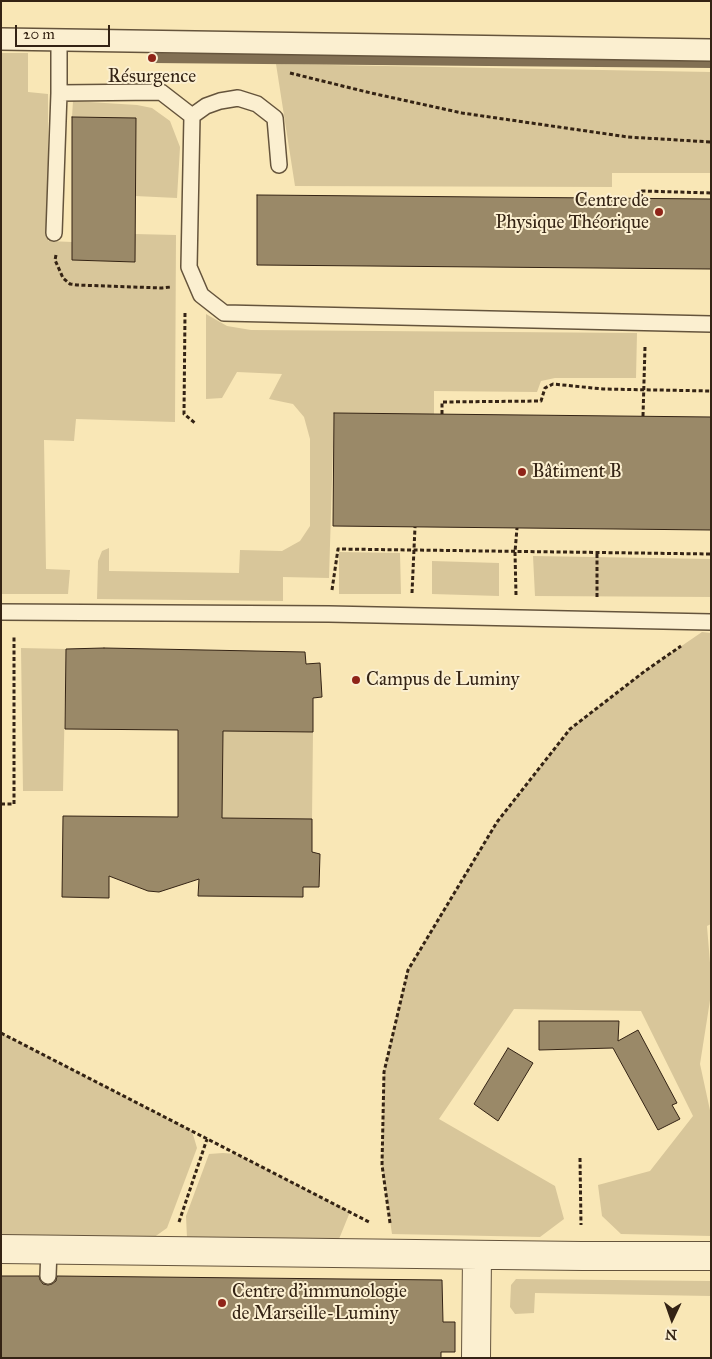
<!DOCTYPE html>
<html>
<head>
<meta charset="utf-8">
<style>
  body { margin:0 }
  #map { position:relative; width:712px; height:1359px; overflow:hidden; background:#f9e7b6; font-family:"IM FELL Great Primer",serif }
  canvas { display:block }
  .frame { position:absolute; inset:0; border:2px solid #342314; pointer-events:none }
  .north { position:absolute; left:647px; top:1294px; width:50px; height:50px; -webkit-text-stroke:4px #fbefd0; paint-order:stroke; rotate:183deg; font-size:14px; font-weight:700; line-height:20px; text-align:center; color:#342314 }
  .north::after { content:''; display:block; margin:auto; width:18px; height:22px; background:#342314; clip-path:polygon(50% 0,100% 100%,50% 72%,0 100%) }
  .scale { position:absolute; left:15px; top:25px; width:95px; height:22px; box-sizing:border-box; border:2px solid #342314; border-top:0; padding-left:6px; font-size:15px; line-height:18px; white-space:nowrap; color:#342314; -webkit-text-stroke:4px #fbefd0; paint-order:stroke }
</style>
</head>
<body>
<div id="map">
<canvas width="712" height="1359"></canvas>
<div class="frame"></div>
<div class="north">N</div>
<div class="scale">20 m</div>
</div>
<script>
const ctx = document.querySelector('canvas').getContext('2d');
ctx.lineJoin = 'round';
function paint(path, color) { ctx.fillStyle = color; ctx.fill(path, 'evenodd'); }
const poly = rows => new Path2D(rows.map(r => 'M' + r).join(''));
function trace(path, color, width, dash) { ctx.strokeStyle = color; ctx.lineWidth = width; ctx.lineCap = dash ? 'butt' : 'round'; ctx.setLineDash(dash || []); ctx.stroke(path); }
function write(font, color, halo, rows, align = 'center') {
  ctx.font = font + ' "IM FELL Great Primer",serif'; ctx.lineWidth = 4; ctx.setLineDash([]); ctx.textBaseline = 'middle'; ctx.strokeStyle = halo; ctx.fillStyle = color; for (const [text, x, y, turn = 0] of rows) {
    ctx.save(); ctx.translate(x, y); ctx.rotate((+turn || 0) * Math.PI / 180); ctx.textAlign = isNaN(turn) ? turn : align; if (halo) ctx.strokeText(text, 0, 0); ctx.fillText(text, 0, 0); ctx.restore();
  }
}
paint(poly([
  [1,53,28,53,28,92,48,94,48,241,72,242,72,260,134,262,135,234,176,235,175,422,76,419,74,441,44,440,46,569,70,570,68,594,1,594],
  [276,64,711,72,711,173,612,173,612,187,295,186],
  [73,101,137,105,152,108,170,121,180,147,177,198,135,196,136,118,72,117],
  [206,314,227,326,251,330,637,333,636,378,555,378,541,381,537,392,434,391,434,414,334,413,329,578,283,577,283,601,97,599,98,561,102,551,109,548,109,571,239,573,240,550,282,551,300,541,310,526,310,439,304,417,293,404,269,399,282,374,237,372,222,398,206,399],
  [339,552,400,553,401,594,339,594],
  [533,556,711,559,711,597,535,596],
  [432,561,499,563,499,596,432,594],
  [702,632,711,633,711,924,707,926,711,975,711,994,700,1064,711,1115,711,1236,621,1234,602,1216,598,1185,650,1171,693,1116,641,1011,514,1009,439,1119,555,1186,564,1219,540,1237,392,1234,382,1165,384,1072,408,970,497,822,570,729,645,671],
  [21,648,66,649,63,791,23,791],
  [223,731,313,732,312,819,222,818],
  [1,1033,192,1131,197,1148,167,1228,153,1238,1,1236],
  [223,1153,236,1154,350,1212,339,1239,187,1238,186,1216,209,1154],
  [516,1279,711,1281,711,1296,535,1293,534,1313,515,1314,510,1307,511,1285]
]), '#d8c69a');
trace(poly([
  [152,58,711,63]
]), '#827054', 10);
const building = poly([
  [72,117,136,118,135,262,72,260,72,117],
  [257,195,711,199,711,269,257,265,257,195],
  [334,413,711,417,711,530,333,526,334,413],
  [104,648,305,652,306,664,320,663,322,697,313,698,313,732,223,731,222,818,312,819,312,852,320,854,319,887,303,887,303,897,198,896,199,879,159,892,148,891,109,876,109,898,62,897,63,816,178,817,178,730,65,729,66,649,104,648],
  [539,1021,619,1021,618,1041,638,1030,677,1103,672,1105,680,1119,658,1130,613,1048,539,1050,539,1021],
  [508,1048,533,1063,498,1121,474,1104,508,1048],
  [1,1276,39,1276,40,1280,43,1284,48,1285,52,1284,56,1281,57,1276,442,1280,443,1322,455,1322,455,1352,441,1352,441,1358,1,1358,1,1276]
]);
paint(building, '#9a8968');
trace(building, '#342314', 1);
const service = poly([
  [59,41,59,93,161,92,192,116],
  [279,165,275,118,257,104,238,98,220,101,206,106,192,116,189,267,201,295,224,313,711,324],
  [54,233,59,93],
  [1,612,329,614,711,622],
  [48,1276,49,1249]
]);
const pedestrian = poly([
  [1,39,711,50]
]);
const minor = poly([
  [1,1249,582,1256,711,1256],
  [476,1358,477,1255]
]);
trace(service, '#65543c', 18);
trace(pedestrian, '#65543c', 24);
trace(minor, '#65543c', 30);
trace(poly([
  [290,73,371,93,462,113,628,137,711,142],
  [641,198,642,191,711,193],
  [56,255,55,260,63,278,70,284,77,285,162,288,171,287],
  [185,313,184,414,195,423],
  [442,414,442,402,541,401,545,388,553,384,603,389,711,391],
  [643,416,645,347],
  [332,590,338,549,711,554],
  [412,593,415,527],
  [516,595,515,552,517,528],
  [597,597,597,552],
  [1,804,14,804,14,635],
  [1,1033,369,1222],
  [580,1158,581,1225],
  [179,1222,207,1139],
  [390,1223,382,1165,384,1072,408,970,497,822,570,729,645,671,681,646]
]), '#342314', 3, [4, 2.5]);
trace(service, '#fbefd0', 15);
trace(pedestrian, '#fbefd0', 21);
trace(minor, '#fbefd0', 28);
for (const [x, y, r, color] of [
  [152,58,5,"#8f2418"],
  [659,212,5,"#8f2418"],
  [522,472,5,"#8f2418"],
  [356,680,5,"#8f2418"],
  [222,1303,5,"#8f2418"]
]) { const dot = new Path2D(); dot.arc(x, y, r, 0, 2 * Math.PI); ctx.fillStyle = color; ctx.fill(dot); trace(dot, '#fbefd0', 2); }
write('19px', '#342314', '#fbefd0', [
  ["Résurgence",152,77,"center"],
  ["Centre de",649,201,"right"],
  ["Physique Théorique",649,223,"right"],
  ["Bâtiment B",532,472],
  ["Campus de Luminy",366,680],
  ["Centre d'immunologie",232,1292],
  ["de Marseille-Luminy",232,1314]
], 'left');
</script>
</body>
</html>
